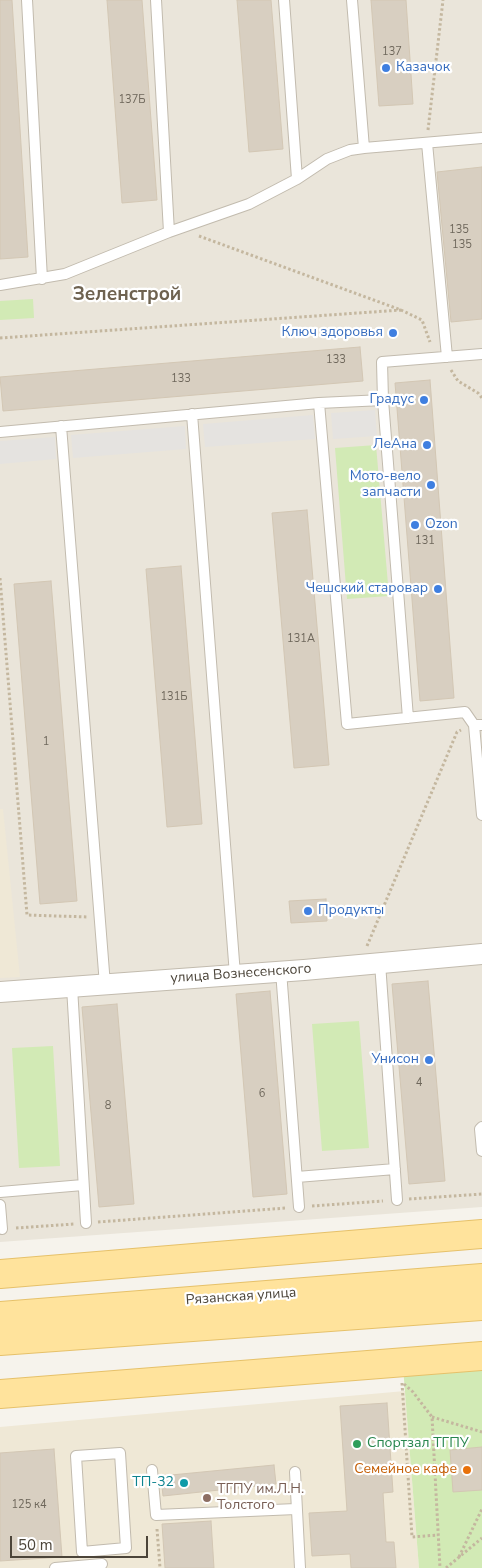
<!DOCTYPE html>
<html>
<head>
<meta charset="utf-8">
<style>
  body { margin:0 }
  #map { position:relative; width:482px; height:1568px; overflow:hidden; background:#f6f3ec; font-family:"Nunito Sans",sans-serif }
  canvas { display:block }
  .scale { position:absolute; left:10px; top:1536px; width:138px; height:22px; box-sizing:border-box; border:2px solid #4b4439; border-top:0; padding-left:6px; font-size:15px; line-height:18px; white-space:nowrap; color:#4b4439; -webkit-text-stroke:4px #fff; paint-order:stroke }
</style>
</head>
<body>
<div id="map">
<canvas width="482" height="1568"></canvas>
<div class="scale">50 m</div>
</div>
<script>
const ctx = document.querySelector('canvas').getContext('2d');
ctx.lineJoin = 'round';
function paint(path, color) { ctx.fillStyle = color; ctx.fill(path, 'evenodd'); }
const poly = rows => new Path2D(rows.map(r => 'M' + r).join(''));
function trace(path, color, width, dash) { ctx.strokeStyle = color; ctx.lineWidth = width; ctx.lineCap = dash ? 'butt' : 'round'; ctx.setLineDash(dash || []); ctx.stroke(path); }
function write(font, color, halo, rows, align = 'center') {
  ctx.font = font + ' "Nunito Sans",sans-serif'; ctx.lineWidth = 4.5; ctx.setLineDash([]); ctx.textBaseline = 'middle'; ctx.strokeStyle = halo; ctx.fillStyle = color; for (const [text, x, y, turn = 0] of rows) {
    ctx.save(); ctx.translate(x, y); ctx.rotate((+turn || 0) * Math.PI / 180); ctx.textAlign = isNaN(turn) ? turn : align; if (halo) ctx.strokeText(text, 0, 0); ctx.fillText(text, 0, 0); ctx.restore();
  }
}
paint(poly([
  [0,0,482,0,482,1207,0,1242]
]), '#eae5da');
paint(poly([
  [0,809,3,809,20,977,0,978],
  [405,1391,419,1568,0,1568,0,1427]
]), '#efe8d6');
paint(poly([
  [33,299,34,318,0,320,0,301],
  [376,445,389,596,347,599,335,448],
  [359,1021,369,1148,322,1151,312,1024],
  [53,1046,60,1166,19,1168,12,1048],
  [482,1361,482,1568,419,1568,403,1367]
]), '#d2eab5');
paint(poly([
  [375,410,377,436,333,439,331,413],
  [313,415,315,439,205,447,203,424],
  [185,426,186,449,73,458,71,435],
  [55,437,56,459,0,464,0,441]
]), '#e5e3e0');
const building = poly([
  [0,0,12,0,28,257,0,259,0,0],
  [107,0,142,0,157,200,122,203,107,0],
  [237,0,271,0,283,149,249,152,237,0],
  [371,0,406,0,413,104,379,106,371,0],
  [482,167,482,319,451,322,437,172,482,167],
  [360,347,363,381,3,411,0,377,360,347],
  [430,380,454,698,420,701,395,383,430,380],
  [307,510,329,765,294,768,272,513,307,510],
  [181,566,202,824,167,827,146,569,181,566],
  [51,581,77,901,40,904,14,584,51,581],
  [326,899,327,921,291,923,289,901,326,899],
  [428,981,445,1181,409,1184,392,984,428,981],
  [270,991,287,1194,253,1197,236,994,270,991],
  [117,1004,134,1204,99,1207,82,1007,117,1004],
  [387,1403,393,1492,383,1493,386,1542,394,1542,396,1568,351,1568,350,1554,312,1556,309,1513,347,1511,340,1406,387,1403],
  [482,1447,482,1490,453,1492,450,1450,482,1447],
  [54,1449,62,1557,0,1561,0,1453,54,1449],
  [274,1465,276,1484,163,1496,161,1476,274,1465],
  [211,1521,214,1568,165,1568,162,1524,211,1521]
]);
paint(building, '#d8cfc1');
trace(building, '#d3c7b4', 1);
const service = poly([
  [27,0,42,279],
  [156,0,169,232],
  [284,0,297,179],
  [352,0,364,148],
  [427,143,447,357],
  [0,285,65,274,169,232,249,204,297,179,327,159,350,150,364,148,482,138],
  [319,403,347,724,465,712,474,725,482,725],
  [192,414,235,975],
  [61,426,105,985],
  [0,432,319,403,383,400],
  [408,718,383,400,382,362,482,354],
  [474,725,482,815],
  [380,963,397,1200],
  [281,971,299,1207],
  [72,987,86,1223],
  [482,1127,480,1129,482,1151],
  [297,1177,395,1169],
  [0,1192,83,1185],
  [0,1205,2,1229],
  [120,1453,126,1548,82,1552,76,1456,120,1453],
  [152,1470,156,1515,296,1509],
  [295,1472,300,1568],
  [55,1568,102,1564]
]);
const minor = poly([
  [0,992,304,970,482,954]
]);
const primary = poly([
  [0,1274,482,1234],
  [0,1316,482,1278],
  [0,1341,482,1306],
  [0,1394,482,1356]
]);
trace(service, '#c2bbae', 12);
trace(minor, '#c2bbae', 22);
trace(primary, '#e6c16a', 30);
trace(poly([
  [428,130,443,0],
  [199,236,401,310,422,320,430,342],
  [0,338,401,310],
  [451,370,458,381,478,393,482,398],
  [0,578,27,915,88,917],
  [367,946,457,732,461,730],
  [409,1199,482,1194],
  [312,1206,383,1201],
  [98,1222,286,1208],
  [16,1228,74,1224],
  [402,1383,412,1537,438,1535],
  [404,1384,413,1392,432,1417,440,1568],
  [432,1417,482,1432],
  [157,1529,160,1568],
  [459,1557,482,1509],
  [446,1568,482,1538]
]), '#c4b79f', 3, [2.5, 2.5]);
trace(service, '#fff', 10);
trace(minor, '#fff', 20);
trace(primary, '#ffe39c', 28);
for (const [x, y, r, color] of [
  [386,68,5,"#3f7fe0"],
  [393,333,5,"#3f7fe0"],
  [424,400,5,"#3f7fe0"],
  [427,445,5,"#3f7fe0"],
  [431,485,5,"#3f7fe0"],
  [415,525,5,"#3f7fe0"],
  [438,589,5,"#3f7fe0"],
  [308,911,5,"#3f7fe0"],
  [429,1060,5,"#3f7fe0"],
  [357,1444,5,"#2e9e5b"],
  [467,1470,5,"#e8710a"],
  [184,1483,5,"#0f9aa8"],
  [207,1498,5,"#8d6e63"]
]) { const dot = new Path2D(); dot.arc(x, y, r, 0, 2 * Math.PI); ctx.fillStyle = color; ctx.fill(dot); trace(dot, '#fff', 2); }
write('11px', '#6e675b', null, [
  ["137",392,52],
  ["137Б",132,100],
  ["135",459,230],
  ["135",462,245],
  ["133",336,360],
  ["133",181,379],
  ["131",425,541],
  ["131А",301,639],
  ["131Б",174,697],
  ["1",46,742],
  ["4",419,1083],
  ["6",262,1094],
  ["8",108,1106],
  ["125 к4",29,1505]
]);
write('14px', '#366cbe', '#fff', [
  ["Казачок",396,68,"left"],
  ["Ключ здоровья",383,333],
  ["Градус",414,400],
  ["ЛеАна",417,445],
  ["Мото-вело",421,477],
  ["запчасти",421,493],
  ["Ozon",425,525,"left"],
  ["Чешский старовар",428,589],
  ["Продукты",318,911,"left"],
  ["Унисон",419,1060]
], 'right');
write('14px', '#4b4439', '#fff', [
  ["улица Вознесенского",241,974,-4],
  ["Рязанская улица",241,1297,-4]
]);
write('14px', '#27864d', '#fff', [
  ["Спортзал ТГПУ",367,1444]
], 'left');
write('14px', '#c56008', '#fff', [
  ["Семейное кафе",457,1470]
], 'right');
write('14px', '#0d838f', '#fff', [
  ["ТП-32",174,1483]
], 'right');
write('14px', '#785e54', '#fff', [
  ["ТГПУ им.Л.Н.",217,1490],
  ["Толстого",217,1506]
], 'left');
write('bold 19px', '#6e6250', '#fff', [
  ["Зеленстрой",127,295]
]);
</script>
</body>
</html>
